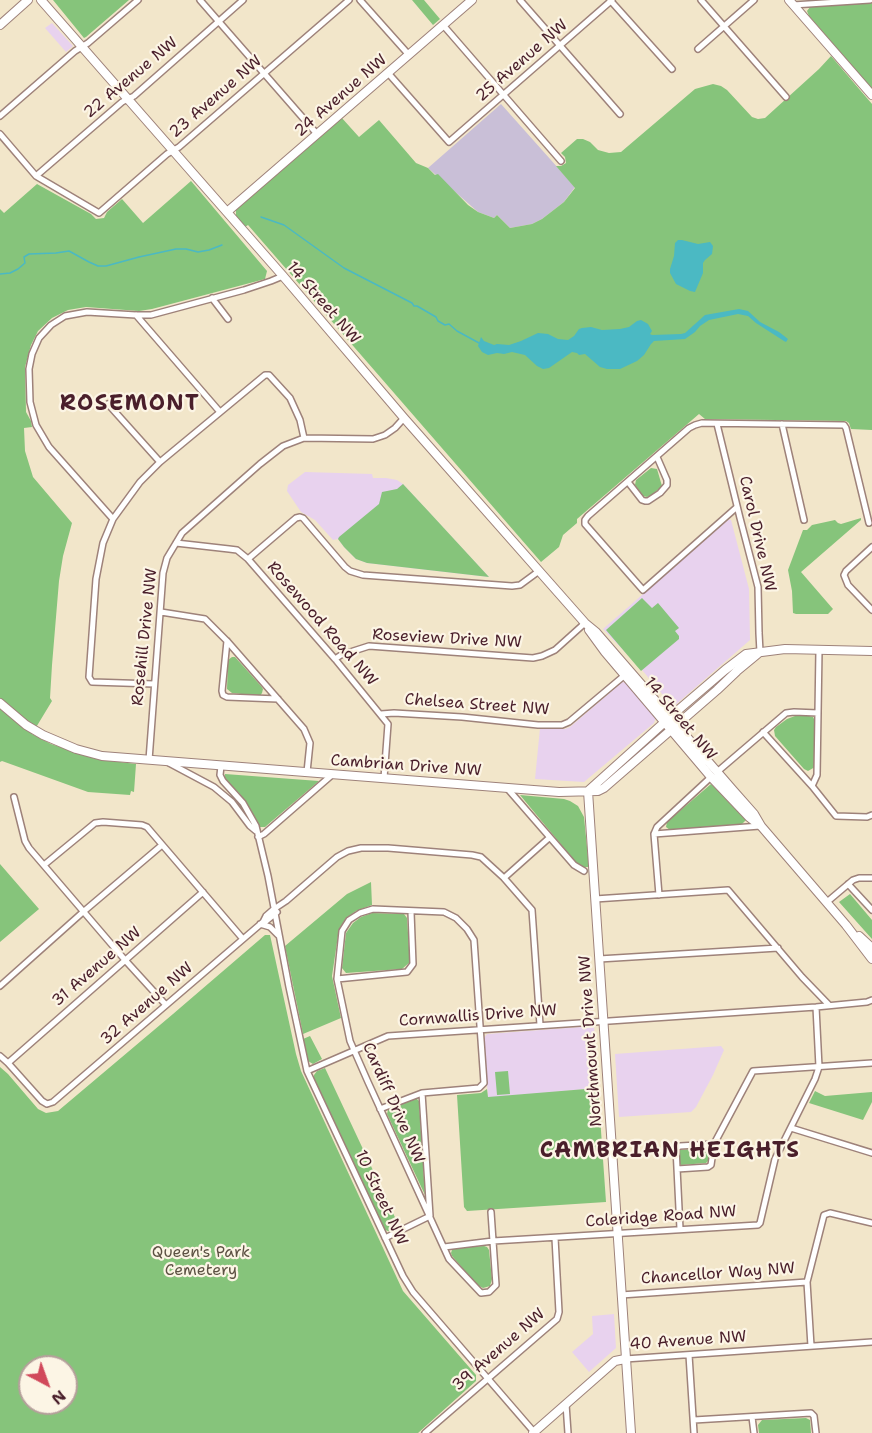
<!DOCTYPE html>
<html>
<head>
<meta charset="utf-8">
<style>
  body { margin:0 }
  #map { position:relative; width:872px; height:1433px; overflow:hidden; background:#f2e6ca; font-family:"Shantell Sans",sans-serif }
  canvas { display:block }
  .north { position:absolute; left:18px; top:1355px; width:60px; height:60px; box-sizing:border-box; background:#fcf5e5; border:2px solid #b59f9b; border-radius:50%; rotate:139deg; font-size:16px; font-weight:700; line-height:24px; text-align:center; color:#4a1f2b }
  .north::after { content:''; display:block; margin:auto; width:21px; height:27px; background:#d1495b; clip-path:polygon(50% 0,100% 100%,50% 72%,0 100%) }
</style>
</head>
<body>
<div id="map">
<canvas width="872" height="1433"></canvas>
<div class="north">N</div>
</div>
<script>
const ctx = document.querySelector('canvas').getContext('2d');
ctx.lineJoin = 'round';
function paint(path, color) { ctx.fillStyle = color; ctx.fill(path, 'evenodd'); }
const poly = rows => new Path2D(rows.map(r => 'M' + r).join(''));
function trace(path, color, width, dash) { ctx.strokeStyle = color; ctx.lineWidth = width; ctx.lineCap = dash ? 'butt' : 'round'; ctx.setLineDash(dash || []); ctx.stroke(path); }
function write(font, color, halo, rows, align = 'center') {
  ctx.font = font + ' "Shantell Sans",sans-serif'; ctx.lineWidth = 4.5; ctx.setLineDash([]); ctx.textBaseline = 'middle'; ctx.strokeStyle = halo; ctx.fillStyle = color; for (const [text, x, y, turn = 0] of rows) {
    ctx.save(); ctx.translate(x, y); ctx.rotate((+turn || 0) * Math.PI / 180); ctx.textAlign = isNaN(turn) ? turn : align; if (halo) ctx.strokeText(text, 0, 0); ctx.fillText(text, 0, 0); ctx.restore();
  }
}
paint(poly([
  [52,23,73,46,66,52,45,28],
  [305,472,372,474,373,478,386,478,397,480,403,484,489,577,367,563,356,559,344,547,338,539,333,540,315,520,301,512,287,491,288,485],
  [728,520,731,520,749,589,750,640,673,707,642,670,603,629],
  [623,682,628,684,656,717,654,723,584,782,535,779,540,728,565,729,570,727,620,684],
  [594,1026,598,1088,488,1098,484,1038,487,1034],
  [721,1046,724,1050,713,1075,696,1107,691,1112,619,1117,615,1054],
  [614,1314,616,1348,589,1372,572,1352,593,1334,592,1316]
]), '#e8d2ee');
paint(poly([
  [501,104,575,187,564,202,542,219,532,224,510,228,497,215,494,218,478,212,428,168]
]), '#c9bfd7');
paint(poly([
  [53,0,129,0,86,37,84,38],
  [412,0,424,0,440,19,433,25],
  [872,3,872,89,809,16,807,11,810,7],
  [831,56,872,104,872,430,851,429,849,423,846,421,705,419,699,414,577,519,577,523,563,535,559,547,541,562,248,225,245,227,236,217,236,208,341,117,359,137,379,120,416,163,428,168,435,175,438,174,468,205,478,212,494,218,497,215,510,228,532,224,542,219,564,202,575,188,556,166,561,166,566,163,565,157,561,153,577,139,583,139,590,142,598,150,609,153,621,152,695,89,713,84,721,86,727,90,752,117,758,119,765,118,819,69],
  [191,181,267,271,265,279,152,309,139,311,86,307,68,310,52,318,38,331,31,345,25,367,26,412,31,421,32,427,24,428,25,451,33,477,72,523,63,556,59,581,52,665,50,698,52,701,32,734,51,744,96,759,136,764,134,792,131,791,130,795,88,792,2,761,0,762,0,209,4,213,37,184,91,214,96,219,104,218,107,212,122,199,143,223],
  [651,468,657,469,662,486,652,495,647,497,643,496,635,485,636,480],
  [403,484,430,513,489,577,367,563,356,559,344,547,338,539,339,537,379,504,382,492,397,489],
  [861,518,861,520,801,572,833,609,828,614,796,614,793,613,792,591,788,570,803,530,807,530,812,525,835,520,838,523,841,524],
  [642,598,652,608,658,603,679,628,675,631,679,636,679,639,641,671,606,630],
  [232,657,235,657,261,686,263,689,262,693,260,696,232,693,227,689,228,660],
  [809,716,813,717,815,721,815,767,808,771,804,769,775,736,774,730,776,727,787,719,795,716],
  [225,774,319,781,265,827,260,827,245,801,239,793,226,781,224,779],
  [711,784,746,820,742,824,670,830,666,827,667,822],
  [520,795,564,799,570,801,578,806,584,817,589,867,582,867,578,865],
  [0,864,39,909,0,942],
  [371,882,372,905,356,911,346,918,339,929,332,976,341,1018,303,1034,285,946,347,894],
  [850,894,872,920,872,939,839,902],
  [372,913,404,914,407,918,410,962,402,969,346,973,342,968,346,933,353,923,361,917],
  [265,935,270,935,296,1054,301,1071,403,1291,476,1375,476,1381,418,1433,0,1433,0,1067,8,1074,38,1109,46,1113,58,1111,173,1014],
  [30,1367,66,1367,66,1403,30,1403],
  [310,1036,322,1059,313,1064,308,1061,303,1039],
  [325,1068,400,1228,391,1232,385,1230,314,1079,314,1075,317,1071],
  [508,1071,510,1094,497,1095,495,1072],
  [598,1088,606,1202,467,1211,464,1207,457,1095,481,1093,487,1089,488,1097],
  [815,1091,825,1096,872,1092,872,1102,863,1120,809,1103],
  [416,1098,419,1101,425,1195,387,1114,388,1110],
  [706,1148,710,1152,708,1161,706,1163,681,1165,679,1163,678,1153,680,1150],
  [484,1246,487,1247,489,1250,492,1279,490,1286,483,1288,477,1285,452,1256,451,1253,452,1250,454,1248],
  [806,1418,810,1420,811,1433,759,1433,758,1425,762,1420]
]), '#86c47b');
paint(poly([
  [678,240,682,240,698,244,710,242,713,246,712,254,705,260,703,263,703,273,695,292,690,291,676,284,670,273,670,269,674,256,675,243],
  [739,309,748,311,760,322,779,332,788,339,786,342,784,341,756,323,748,316,738,314,709,320,700,326,695,332,685,339,654,341,651,344,644,355,637,361,620,369,607,369,600,367,585,354,579,355,577,353,572,352,549,368,543,369,537,366,525,355,512,352,504,354,497,353,488,355,482,352,478,346,481,337,484,341,494,345,497,344,509,345,521,341,538,333,548,334,558,339,568,340,574,336,579,329,582,328,591,327,602,330,620,329,629,327,637,321,641,320,648,324,652,331,650,334,652,335,681,334,685,333,705,315]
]), '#4bb9c3');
trace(poly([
  [261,217,284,225,344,268,412,303,414,306,417,306,436,317,438,321,445,325,449,324,457,331,479,343],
  [0,274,10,273,18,269,25,263,24,257,29,254,56,253,69,251,89,262,98,266,106,266,139,257,176,249,186,249,198,252,209,250,222,245]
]), '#4bb9c3', 1.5);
const street = poly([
  [200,0,317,134],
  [360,0,409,55],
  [520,0,620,114],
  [610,0,672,69],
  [701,0,786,97],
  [793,5,870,0],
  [443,25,561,161],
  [698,49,754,0],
  [388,73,449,142,612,0],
  [0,116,75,51,88,43,138,0],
  [0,134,36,176,99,213,167,154,179,147,349,0],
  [36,176,122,102,134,96,243,0],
  [212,298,228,319],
  [136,315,220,412],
  [108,404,160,462],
  [717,424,740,518,758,587,759,633,760,652],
  [782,424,804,520],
  [628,482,642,500,645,501,648,501,660,493,667,485,667,480,657,457],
  [737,507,643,590,585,524,585,520,588,516,689,428,695,425,702,423,844,425,846,428,869,523],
  [113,519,49,447,36,425,30,402,29,369,32,354,39,338,51,325,65,316,87,312,136,315,151,315,244,290,271,281,283,276],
  [176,543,229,549,237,550,248,559,335,659,388,724,384,778],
  [872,547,846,571,844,575,848,585,872,610],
  [248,559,296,518,300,517,303,518,345,567,350,571,363,575,512,586,520,585,539,571],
  [161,612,205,619,227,641,304,729,310,743,307,772],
  [227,641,222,691,223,695,227,697,278,699],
  [335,659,341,655,369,646,533,658,542,656,555,650,585,623],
  [154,684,92,682,89,677,96,579,103,543,113,519,140,482,160,462,265,375,269,375,290,398,300,420,304,438],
  [381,714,394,713,462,717,538,725,562,725,569,722,625,675],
  [763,732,812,786,836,816,867,817,872,815],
  [149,760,163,573,167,558,182,533,260,464,283,446,304,438,373,439,385,435,395,428,404,418],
  [169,763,214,787,232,802,250,826,256,831],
  [221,766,220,775,223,781,243,803,256,826,268,876,289,987,307,1071,403,1276,413,1292,534,1432],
  [717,772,786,713,794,712,818,713],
  [812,786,817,775,819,650],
  [507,788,574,865,584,871],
  [14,797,25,841,29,848,125,960,166,1005],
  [654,834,760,826],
  [258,837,264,834,333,774],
  [44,865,95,823,103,822,142,825,147,827,243,939],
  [504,878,549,838],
  [848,884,872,910],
  [659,895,654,834,657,827,711,777],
  [595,899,728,890,802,977,829,1005],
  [827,902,853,880,859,878,872,878],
  [263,922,266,916,274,909,286,901,337,857,348,851,361,848,388,848,472,855,481,857,504,878,532,910,540,1025],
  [260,924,270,927,278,935],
  [599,959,778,948],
  [337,979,407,972,413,964,411,912],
  [0,986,83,912,162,845],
  [0,1056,8,1063,42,1101,47,1104,53,1102,263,922,265,922,277,912],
  [8,1063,203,892],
  [307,1071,388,1036,816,1007,867,1002,872,1000],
  [380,1109,422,1093,479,1088,484,1083,474,940,467,929,456,918,444,912,373,909,360,913,349,920,342,931,337,979,350,1041,368,1082,449,1259,481,1293,489,1292,496,1285,491,1212],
  [791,1128,872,1153],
  [677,1169,708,1167,711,1165,714,1144,753,1071,872,1063],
  [680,1229,676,1148,680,1146,714,1144],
  [385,1238,430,1216,422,1093],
  [444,1247,493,1241,758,1225,760,1223,775,1159,815,1079,819,1067,816,1007],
  [807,1282,811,1346],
  [621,1295,807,1282,824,1215,830,1213,872,1223],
  [689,1355,694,1433],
  [625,1359,872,1342],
  [566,1404,568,1433],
  [752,1417,754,1433],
  [694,1420,811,1413,814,1416,816,1433],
  [425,1433,557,1319,559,1312,555,1238]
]);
const secondary = poly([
  [41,0,283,276,404,418,585,623,596,632,732,789,754,814,761,826,846,925,872,959],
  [789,0,872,95],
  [0,25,28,0],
  [227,212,472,0],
  [589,630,605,652,711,777,749,817,758,824],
  [0,703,26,725,43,735,76,749,102,756,559,792,598,791,604,788,717,690,737,671,760,652],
  [859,936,872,948],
  [533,1433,615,1361,625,1359],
  [631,1433,588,791,677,711,725,670,746,654,785,649,872,651]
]);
trace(street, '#9e827a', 8);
trace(secondary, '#9e827a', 10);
trace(street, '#fff', 5);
trace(secondary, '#fff', 8);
write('16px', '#4a1f2b', '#fcf5e5', [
  ["25 Avenue NW",522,61,-41],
  ["22 Avenue NW",131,78,-40],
  ["24 Avenue NW",341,96,-41],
  ["23 Avenue NW",216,97,-41],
  ["14 Street NW",323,303,49],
  ["Carol Drive NW",757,534,77],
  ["Rosewood Road NW",322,624,49],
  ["Rosehill Drive NW",145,637,-84],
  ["Roseview Drive NW",447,639,3],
  ["Chelsea Street NW",477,705,4],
  ["14 Street NW",680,719,50],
  ["Cambrian Drive NW",406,766,4],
  ["31 Avenue NW",97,967,-41],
  ["32 Avenue NW",147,1004,-41],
  ["Cornwallis Drive NW",478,1016,-4],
  ["Northmount Drive NW",591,1041,-94],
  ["Cardiff Drive NW",393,1103,66],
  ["10 Street NW",381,1198,65],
  ["Coleridge Road NW",661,1217,-4],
  ["Chancellor Way NW",718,1274,-4],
  ["40 Avenue NW",688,1341,-4],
  ["39 Avenue NW",499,1350,-41]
]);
write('16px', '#5c5143', '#fcf5e5', [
  ["Queen's Park",201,1253],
  ["Cemetery",201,1271]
]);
ctx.letterSpacing = '1.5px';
write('bold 22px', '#4a1f2b', '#fcf5e5', [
  ["ROSEMONT",130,404],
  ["CAMBRIAN HEIGHTS",670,1151]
]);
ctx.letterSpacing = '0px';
</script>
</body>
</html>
